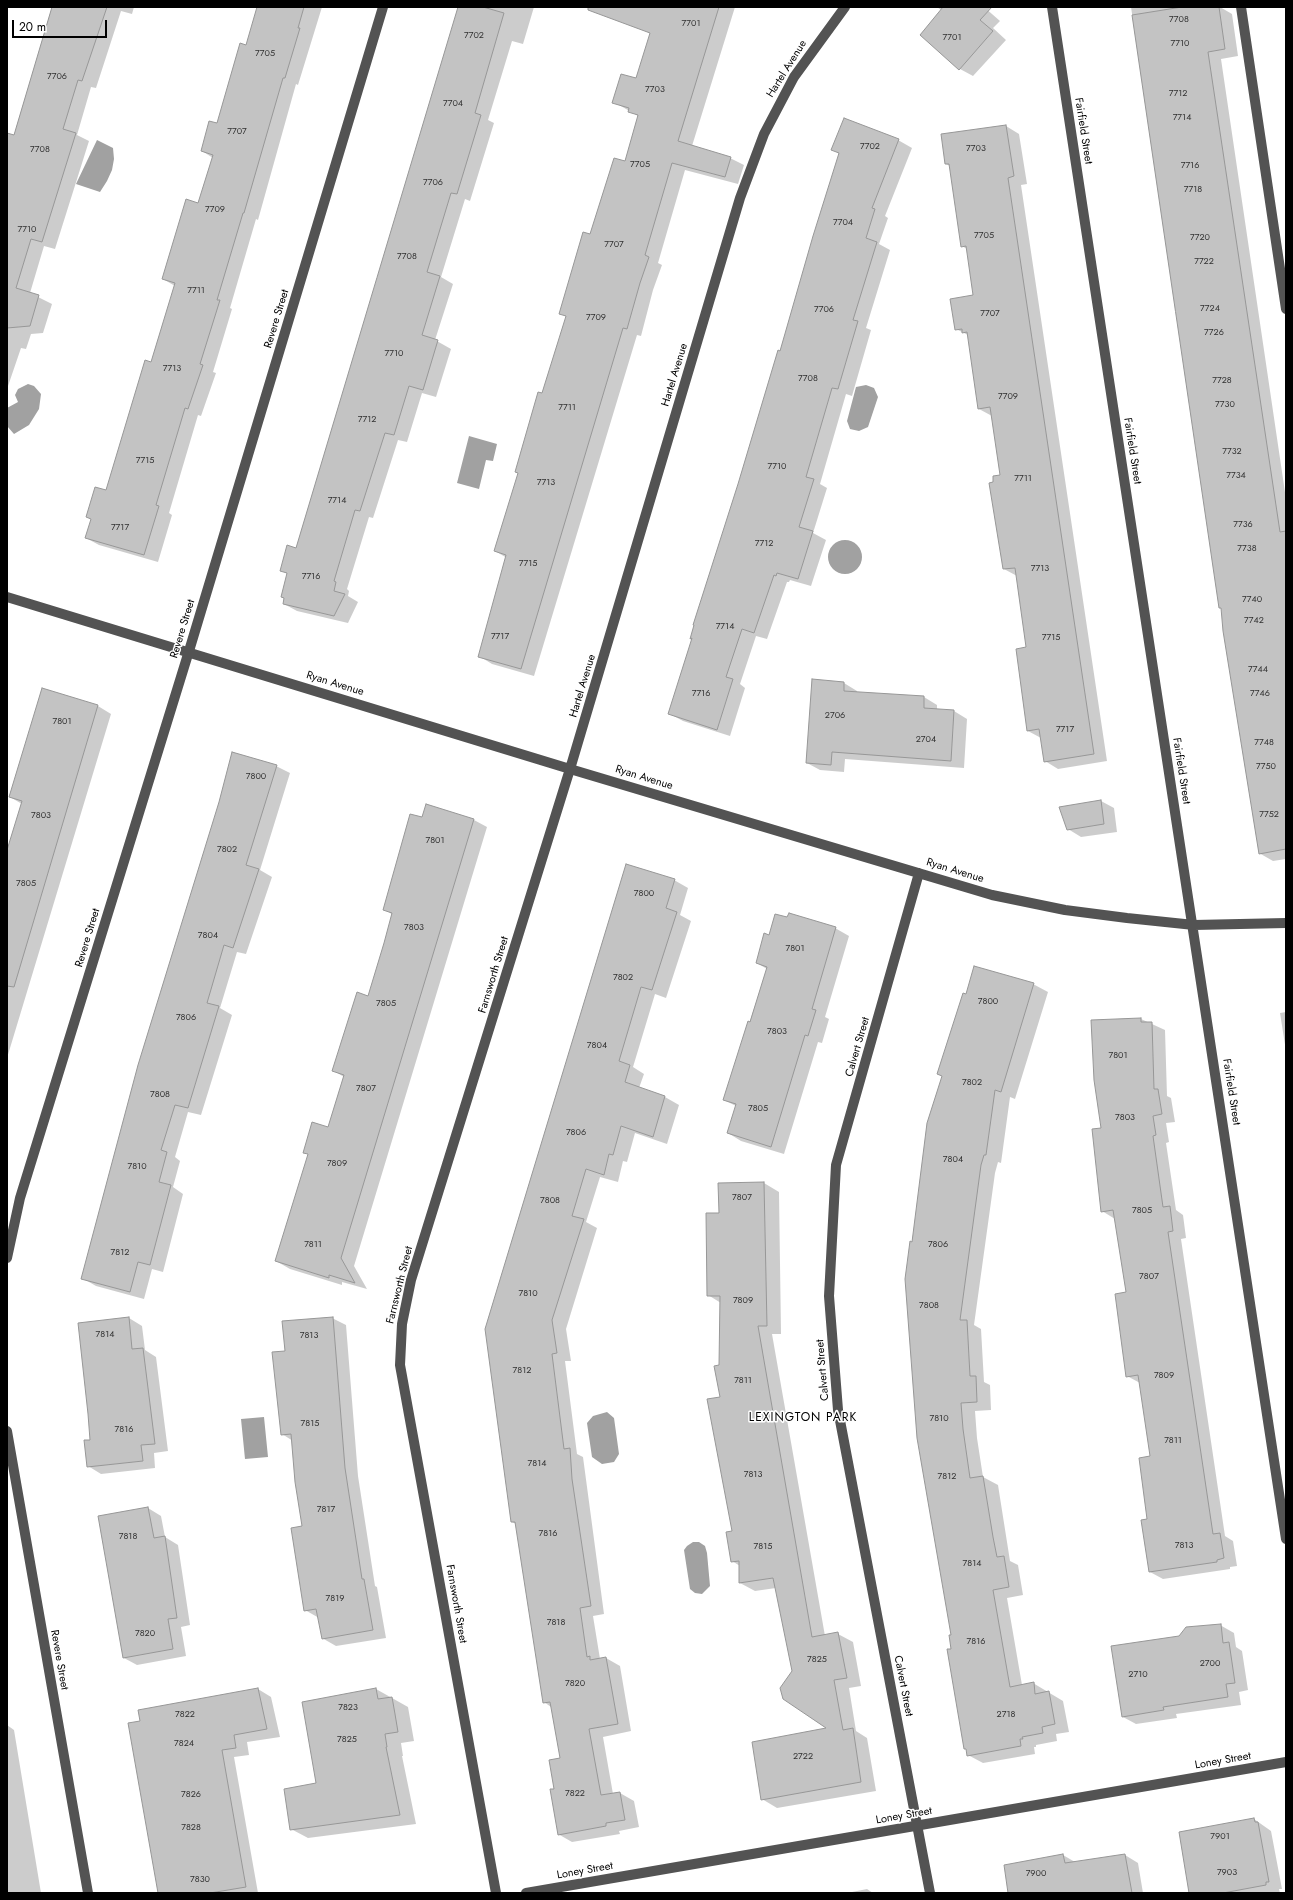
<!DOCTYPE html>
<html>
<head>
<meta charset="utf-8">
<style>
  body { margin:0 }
  #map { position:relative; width:1293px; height:1900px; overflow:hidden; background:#fff; font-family:Jost,sans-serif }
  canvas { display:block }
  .frame { position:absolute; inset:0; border:8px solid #000; pointer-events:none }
  .scale { position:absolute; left:12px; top:20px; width:95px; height:18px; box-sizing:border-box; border:2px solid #000; border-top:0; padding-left:5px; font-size:12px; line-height:14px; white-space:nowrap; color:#000; -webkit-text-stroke:3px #fff; paint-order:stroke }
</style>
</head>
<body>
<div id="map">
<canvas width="1293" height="1900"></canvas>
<div class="frame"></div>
<div class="scale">20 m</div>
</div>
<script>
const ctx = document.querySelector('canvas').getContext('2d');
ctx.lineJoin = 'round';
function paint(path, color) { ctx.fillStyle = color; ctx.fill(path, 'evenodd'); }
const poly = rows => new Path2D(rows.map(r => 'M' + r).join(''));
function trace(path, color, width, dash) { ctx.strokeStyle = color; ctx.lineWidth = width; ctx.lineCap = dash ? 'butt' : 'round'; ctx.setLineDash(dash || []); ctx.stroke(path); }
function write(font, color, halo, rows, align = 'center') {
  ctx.font = font + ' Jost,sans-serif'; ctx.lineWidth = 3; ctx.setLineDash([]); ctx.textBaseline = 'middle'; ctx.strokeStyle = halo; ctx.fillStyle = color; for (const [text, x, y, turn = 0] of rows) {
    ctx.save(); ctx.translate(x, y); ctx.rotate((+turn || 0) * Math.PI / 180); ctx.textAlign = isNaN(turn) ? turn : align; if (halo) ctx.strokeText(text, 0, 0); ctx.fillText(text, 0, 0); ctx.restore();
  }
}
paint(poly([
  [97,140,113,148,114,159,112,170,107,181,100,192,76,184],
  [28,384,34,386,41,394,39,409,29,425,14,434,7,426,7,408,18,402,15,395,18,389],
  [866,385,874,388,878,397,868,427,859,431,850,429,847,421,856,387],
  [469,436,497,444,493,461,486,460,479,489,457,483],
  '828 557a17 17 0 1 1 34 0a17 17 0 1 1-34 0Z',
  [607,1412,614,1418,619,1454,614,1462,602,1464,592,1457,587,1423,593,1416],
  [264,1417,268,1457,245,1459,241,1419],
  [693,1542,699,1542,705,1546,707,1553,710,1586,702,1594,695,1593,690,1589,684,1550,687,1546]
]), '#a1a1a1');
paint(poly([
  [52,7,134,7,132,14,121,11,96,88,91,87,77,135,89,141,55,249,44,246,30,293,52,304,43,333,31,334,26,349,21,348,7,389,7,159],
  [258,7,322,7,298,85,296,84,258,220,256,219,230,308,232,309,213,372,216,373,201,416,198,415,169,513,172,515,158,562,99,545,86,538,107,492,151,363,175,286,163,279,199,204,213,158,202,151,217,124,247,46],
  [459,7,534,7,523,44,512,41,488,120,494,123,470,201,465,199,441,277,453,284,435,340,451,349,436,397,422,393,407,442,398,440,373,518,369,517,347,589,349,591,348,596,358,602,348,623,297,611,284,604,285,599,282,597,288,574,281,570,296,549],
  [658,7,735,7,692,146,730,158,744,165,738,184,685,170,658,263,662,265,653,290,641,336,637,335,534,676,492,664,479,656,507,558,495,551,567,317,561,313,591,235,625,163,638,116,614,102,637,79],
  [937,7,984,7,1000,21,993,28,1006,40,973,76,960,69,941,10],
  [1131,7,1220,7,1232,14,1238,56,1221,59,1286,499,1286,859,1273,861,1259,853,1222,609,1220,608],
  [1006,126,1019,134,1027,184,1021,185,1107,761,1058,769,1045,761,1041,738,1028,731,1027,648,1017,576,1004,569,995,483,1002,475,992,416,979,409,968,335,956,329,974,296,967,249,962,246,950,166,946,164,942,135],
  [898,140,912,148,885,216,888,218,879,244,890,250,866,328,871,330,852,396,846,394,820,484,827,488,813,533,826,540,811,586,790,580,789,582,787,582,767,639,756,636,740,684,745,688,730,736,683,721,670,714,693,640,691,638,780,352,840,154,832,149],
  [844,683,857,691,857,693,924,697,937,705,937,710,954,711,967,719,964,768,845,759,844,772,820,770,807,763],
  [98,706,111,714,7,1058,7,853,22,804,10,797],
  [276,766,290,773,260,870,272,877,246,954,237,952,220,1008,232,1015,201,1115,188,1112,175,1157,180,1161,173,1187,183,1194,163,1272,152,1269,144,1299,96,1286,82,1278],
  [1101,801,1114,808,1117,832,1081,837,1068,829],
  [423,819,474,820,487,827,354,1266,367,1289,342,1282,342,1285,290,1269,276,1261,309,1154,304,1152,328,1128,344,1077,334,1071,369,997,393,915,384,909],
  [674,880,688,888,680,915,691,921,666,998,655,994,633,1067,644,1074,639,1088,665,1097,679,1105,667,1144,635,1133,627,1162,623,1161,618,1182,600,1177,586,1222,597,1228,566,1329,571,1361,565,1361,577,1454,583,1457,604,1614,593,1616,600,1659,606,1658,620,1666,631,1731,603,1737,613,1794,620,1793,634,1801,639,1827,619,1831,620,1834,572,1842,558,1834,555,1790,561,1759,551,1707,544,1702,516,1524,512,1522,486,1329],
  [835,928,849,936,825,1017,829,1019,822,1043,818,1042,784,1154,741,1141,728,1133,736,1106,724,1100,767,969,757,963,770,936],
  [1033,984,1048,992,1015,1099,1010,1097,1001,1163,998,1162,995,1173,974,1325,981,1329,984,1382,990,1385,991,1410,975,1411,977,1438,983,1477,998,1485,1010,1561,1018,1565,1023,1595,1007,1598,1022,1685,1033,1683,1063,1701,1069,1732,1056,1734,1057,1741,1036,1745,1036,1747,1034,1747,1035,1754,983,1763,968,1755,952,1650,952,1635,913,1243],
  [1286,1012,1286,1051,1280,1013],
  [1141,1019,1165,1030,1167,1096,1171,1098,1175,1122,1166,1123,1169,1142,1166,1143,1176,1210,1183,1215,1186,1238,1181,1239,1225,1536,1233,1541,1237,1566,1230,1567,1230,1569,1163,1579,1150,1572,1148,1520,1151,1457,1140,1383,1127,1376,1127,1293,1115,1219,1102,1211,1102,1129],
  [764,1183,779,1192,781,1334,772,1334,825,1636,838,1634,853,1642,861,1686,849,1688,856,1731,867,1738,876,1791,777,1808,762,1799,828,1729,793,1672,776,1588,755,1591,740,1583,740,1566,732,1561,733,1532,721,1397,721,1303,708,1295,720,1214,719,1184],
  [129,1318,142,1326,145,1350,156,1357,168,1451,154,1453,155,1468,101,1474,88,1466,91,1441],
  [332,1318,346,1325,358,1476,375,1586,377,1587,386,1638,336,1646,322,1638,319,1618,305,1610,303,1527,293,1441,282,1434,286,1352],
  [148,1508,161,1516,165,1537,178,1545,190,1625,181,1627,186,1656,137,1665,124,1658,99,1516],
  [1220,1625,1234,1633,1236,1647,1242,1651,1248,1690,1239,1692,1241,1705,1176,1714,1177,1718,1136,1724,1123,1717,1179,1637],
  [258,1689,271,1697,280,1737,247,1742,249,1755,234,1757,258,1893,163,1893,141,1722],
  [376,1689,408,1707,414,1741,401,1743,403,1756,402,1756,416,1824,308,1838,291,1829],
  [7,1725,14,1730,41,1893,7,1893],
  [1254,1819,1271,1831,1282,1889,1279,1889,1280,1893,1191,1893],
  [1063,1855,1075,1862,1125,1855,1138,1863,1143,1893,1009,1893],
  [867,1889,873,1893,847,1893]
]), '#0003');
const building = poly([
  [52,7,107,7,82,81,78,80,63,129,76,133,42,242,31,239,16,288,39,295,30,326,7,328,7,133,14,135,52,7],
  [257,7,304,7,298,28,300,28,285,78,283,78,244,213,243,213,217,300,220,300,200,364,203,365,188,409,185,408,156,505,159,506,144,555,85,538,91,519,86,517,95,487,106,490,145,360,151,362,175,283,162,279,186,199,198,203,213,155,201,151,209,121,217,123,240,43,246,45,257,7],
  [458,7,483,7,504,13,475,113,481,115,457,194,451,193,427,272,440,276,422,335,438,340,423,390,409,386,394,435,385,433,360,511,355,510,334,581,336,582,334,591,345,594,334,616,283,604,284,598,281,597,287,573,280,571,287,545,296,548,458,7],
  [588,7,719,7,678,141,731,157,725,177,672,163,645,255,649,257,640,283,627,329,623,328,521,669,478,657,506,555,494,551,518,473,515,472,538,392,542,393,566,316,559,314,583,232,590,234,614,158,625,161,638,115,628,112,629,108,612,103,621,74,636,78,650,33,588,10,588,7],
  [943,7,992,7,980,20,993,31,959,70,920,35,943,7],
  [1182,7,1219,7,1225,49,1208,52,1280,532,1286,531,1286,849,1259,854,1223,631,1221,608,1219,608,1132,15,1182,7],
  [844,118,899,139,872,208,875,209,866,238,877,242,853,320,858,321,838,389,832,388,806,477,814,479,799,527,813,531,798,579,777,573,776,576,774,575,754,633,742,629,726,677,733,679,717,730,668,714,692,638,690,639,694,625,693,625,738,484,778,350,780,351,813,236,839,153,831,150,844,118],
  [1006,125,1014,176,1008,178,1094,754,1044,762,1039,729,1027,731,1016,649,1026,647,1015,568,1003,569,989,483,993,482,993,476,1000,475,990,407,978,409,967,332,962,333,962,329,955,330,950,299,973,295,966,246,961,247,949,164,945,164,941,134,1006,125],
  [812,679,844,682,844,691,924,696,924,708,954,710,951,761,832,752,831,765,806,763,812,679],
  [42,688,98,705,14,987,7,986,7,850,22,801,9,797,42,688],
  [232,752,277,765,246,865,259,869,233,948,224,945,207,1003,219,1006,188,1108,175,1105,161,1150,167,1152,159,1182,171,1185,150,1265,138,1262,130,1292,81,1279,138,1065,219,802,232,752],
  [1101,800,1104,824,1067,830,1059,807,1101,800],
  [426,804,474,819,341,1258,355,1283,329,1275,329,1278,275,1261,308,1154,303,1153,312,1122,328,1127,344,1075,332,1071,357,992,368,996,384,943,392,913,383,910,410,814,422,817,426,804],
  [626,864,675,879,666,908,677,912,652,990,641,987,619,1061,630,1065,625,1082,665,1096,653,1137,621,1126,613,1155,609,1154,604,1175,586,1169,572,1216,584,1219,552,1320,557,1353,552,1354,564,1449,570,1448,572,1479,591,1606,580,1608,587,1657,590,1656,590,1660,606,1657,618,1724,589,1729,601,1795,620,1792,625,1820,606,1823,606,1826,558,1835,550,1789,554,1789,549,1760,560,1758,550,1702,543,1703,515,1522,511,1522,485,1329,626,864],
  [789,913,836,927,812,1009,816,1010,808,1036,805,1035,771,1147,727,1133,736,1104,723,1100,748,1021,750,1022,767,967,756,963,764,933,769,935,775,914,787,917,789,913],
  [974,966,1034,983,1001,1092,995,1090,986,1155,984,1155,981,1165,960,1320,967,1320,970,1376,976,1376,977,1402,961,1403,963,1429,970,1478,983,1476,993,1537,997,1557,1004,1556,1009,1587,993,1590,1010,1687,1034,1682,1035,1694,1049,1691,1055,1724,1042,1727,1043,1733,1022,1737,1023,1739,1020,1739,1021,1746,967,1756,966,1749,964,1749,947,1649,951,1649,949,1635,951,1635,917,1438,905,1279,910,1241,912,1242,927,1123,942,1076,937,1074,963,993,966,994,974,966],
  [1141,1018,1141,1022,1152,1022,1154,1089,1158,1089,1162,1114,1153,1116,1156,1135,1153,1136,1163,1207,1170,1206,1173,1231,1168,1232,1213,1534,1220,1533,1224,1558,1217,1560,1217,1562,1149,1572,1141,1520,1147,1519,1139,1458,1150,1456,1138,1375,1126,1377,1115,1294,1126,1292,1113,1210,1101,1212,1092,1129,1101,1128,1094,1080,1091,1020,1141,1018],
  [764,1182,767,1326,758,1326,812,1637,838,1632,847,1678,834,1680,843,1730,853,1728,861,1782,761,1800,752,1742,826,1728,783,1699,780,1688,792,1671,773,1578,739,1583,739,1561,731,1562,726,1532,732,1531,707,1399,720,1397,714,1366,719,1365,720,1296,707,1296,706,1213,719,1213,718,1183,764,1182],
  [129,1317,132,1349,143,1348,155,1444,141,1445,143,1461,87,1467,84,1440,90,1440,88,1414,78,1323,129,1317],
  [333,1317,345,1468,362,1579,364,1579,373,1630,322,1639,316,1609,304,1611,291,1528,302,1526,295,1482,291,1434,281,1435,272,1352,285,1351,282,1321,333,1317],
  [148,1507,154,1538,165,1536,177,1618,168,1619,173,1649,123,1658,98,1516,148,1507],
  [1221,1624,1223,1643,1229,1642,1235,1683,1226,1684,1228,1697,1163,1707,1164,1710,1122,1717,1111,1646,1179,1636,1186,1627,1221,1624],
  [258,1688,267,1729,234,1735,236,1748,222,1750,246,1887,210,1893,158,1893,128,1723,140,1721,138,1710,258,1688],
  [376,1688,378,1699,392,1697,395,1714,398,1732,385,1734,387,1747,386,1747,400,1815,290,1830,284,1789,316,1783,302,1702,376,1688],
  [1254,1818,1255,1822,1258,1822,1269,1882,1266,1882,1266,1885,1223,1893,1189,1893,1179,1832,1254,1818],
  [1063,1854,1065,1863,1125,1854,1132,1893,1008,1893,1004,1865,1063,1854]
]);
paint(building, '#c3c3c3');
trace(building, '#979797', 1);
trace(poly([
  [1052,7,1286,1539],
  [1241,7,1286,309],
  [7,597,570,769,992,895,1065,910,1127,918,1194,925,1286,923],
  [919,873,836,1165,829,1296,838,1410,930,1893],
  [7,1258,20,1198,189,651,383,7],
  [7,1431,88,1893],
  [496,1893,400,1365,402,1324,411,1280,570,769,740,198,764,134,794,77,845,7],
  [526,1893,1286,1762]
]), '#535353', 10);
write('9px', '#313131', null, [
  ["7708",1179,20],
  ["7701",691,24],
  ["7702",474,36],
  ["7701",952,38],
  ["7710",1180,44],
  ["7705",265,54],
  ["7706",57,77],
  ["7703",655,90],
  ["7712",1178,94],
  ["7704",453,104],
  ["7714",1182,118],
  ["7707",237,132],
  ["7702",870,147],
  ["7703",976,149],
  ["7708",40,150],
  ["7705",640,165],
  ["7716",1190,166],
  ["7706",433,183],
  ["7718",1193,190],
  ["7709",215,210],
  ["7704",843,223],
  ["7710",27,230],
  ["7705",984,236],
  ["7720",1200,238],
  ["7707",614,245],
  ["7708",407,257],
  ["7722",1204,262],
  ["7711",196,291],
  ["7724",1210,309],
  ["7706",824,310],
  ["7707",990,314],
  ["7709",596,318],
  ["7726",1214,333],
  ["7710",394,354],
  ["7713",172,369],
  ["7708",808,379],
  ["7728",1222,381],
  ["7709",1008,397],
  ["7730",1225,405],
  ["7711",567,408],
  ["7712",367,420],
  ["7732",1232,452],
  ["7715",145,461],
  ["7710",777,467],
  ["7734",1236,476],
  ["7711",1023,479],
  ["7713",546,483],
  ["7714",337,501],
  ["7736",1243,525],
  ["7717",120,528],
  ["7712",764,544],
  ["7738",1247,549],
  ["7715",528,564],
  ["7713",1040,569],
  ["7716",311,577],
  ["7740",1252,600],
  ["7742",1254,621],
  ["7714",725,627],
  ["7717",500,637],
  ["7715",1051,638],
  ["7744",1258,670],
  ["7716",701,694],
  ["7746",1260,694],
  ["2706",835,716],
  ["7801",62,722],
  ["7717",1065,730],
  ["2704",926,740],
  ["7748",1264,743],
  ["7750",1266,767],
  ["7800",256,777],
  ["7752",1269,815],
  ["7803",41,816],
  ["7801",435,841],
  ["7802",227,850],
  ["7805",26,884],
  ["7800",644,894],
  ["7803",414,928],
  ["7804",208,936],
  ["7801",795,949],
  ["7802",623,978],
  ["7800",988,1002],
  ["7805",386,1004],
  ["7806",186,1018],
  ["7803",777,1032],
  ["7804",597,1046],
  ["7801",1118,1056],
  ["7802",972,1083],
  ["7807",366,1089],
  ["7808",160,1095],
  ["7805",758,1109],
  ["7803",1125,1118],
  ["7806",576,1133],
  ["7804",953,1160],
  ["7809",337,1164],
  ["7810",137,1167],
  ["7807",742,1198],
  ["7808",550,1201],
  ["7805",1142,1211],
  ["7811",313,1245],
  ["7806",938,1245],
  ["7812",120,1253],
  ["7807",1149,1277],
  ["7810",528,1294],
  ["7809",743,1301],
  ["7808",929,1306],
  ["7814",105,1335],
  ["7813",309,1336],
  ["7812",522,1371],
  ["7809",1164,1376],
  ["7811",743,1381],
  ["7810",939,1419],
  ["7815",310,1424],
  ["7816",124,1430],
  ["7811",1173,1441],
  ["7814",537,1464],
  ["7813",753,1475],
  ["7812",947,1477],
  ["7817",326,1510],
  ["7816",548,1534],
  ["7818",128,1537],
  ["7813",1184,1546],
  ["7815",763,1547],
  ["7814",972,1564],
  ["7819",335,1599],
  ["7818",556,1623],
  ["7820",145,1634],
  ["7816",976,1642],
  ["7825",817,1660],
  ["2700",1210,1664],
  ["2710",1138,1675],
  ["7820",575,1684],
  ["7823",348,1708],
  ["7822",185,1715],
  ["2718",1006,1715],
  ["7825",347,1740],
  ["7824",184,1744],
  ["2722",803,1757],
  ["7822",575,1794],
  ["7826",191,1795],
  ["7828",191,1828],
  ["7901",1220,1837],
  ["7903",1227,1873],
  ["7900",1036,1874],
  ["7830",200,1880]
]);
write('11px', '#000', '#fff', [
  ["Hartel Avenue",787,69,-58],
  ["Fairfield Street",1083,131,81],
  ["Revere Street",277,319,-73],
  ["Hartel Avenue",675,375,-73],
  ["Fairfield Street",1132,451,81],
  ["Revere Street",183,629,-73],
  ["Ryan Avenue",335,684,17],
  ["Hartel Avenue",583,686,-73],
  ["Fairfield Street",1181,771,81],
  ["Ryan Avenue",644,778,17],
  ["Ryan Avenue",955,871,17],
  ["Revere Street",88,938,-73],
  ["Farnsworth Street",494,975,-73],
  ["Calvert Street",858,1047,-74],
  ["Fairfield Street",1231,1092,81],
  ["Farnsworth Street",400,1285,-76],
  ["Calvert Street",823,1370,-95],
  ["Farnsworth Street",456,1604,80],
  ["Revere Street",59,1660,80],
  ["Calvert Street",903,1686,79],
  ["Loney Street",1223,1761,-10],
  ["Loney Street",904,1816,-10],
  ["Loney Street",585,1871,-10]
]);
ctx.letterSpacing = '1px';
write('12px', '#000', '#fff', [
  ["LEXINGTON PARK",803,1418]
]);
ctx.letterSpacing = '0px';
</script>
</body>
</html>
